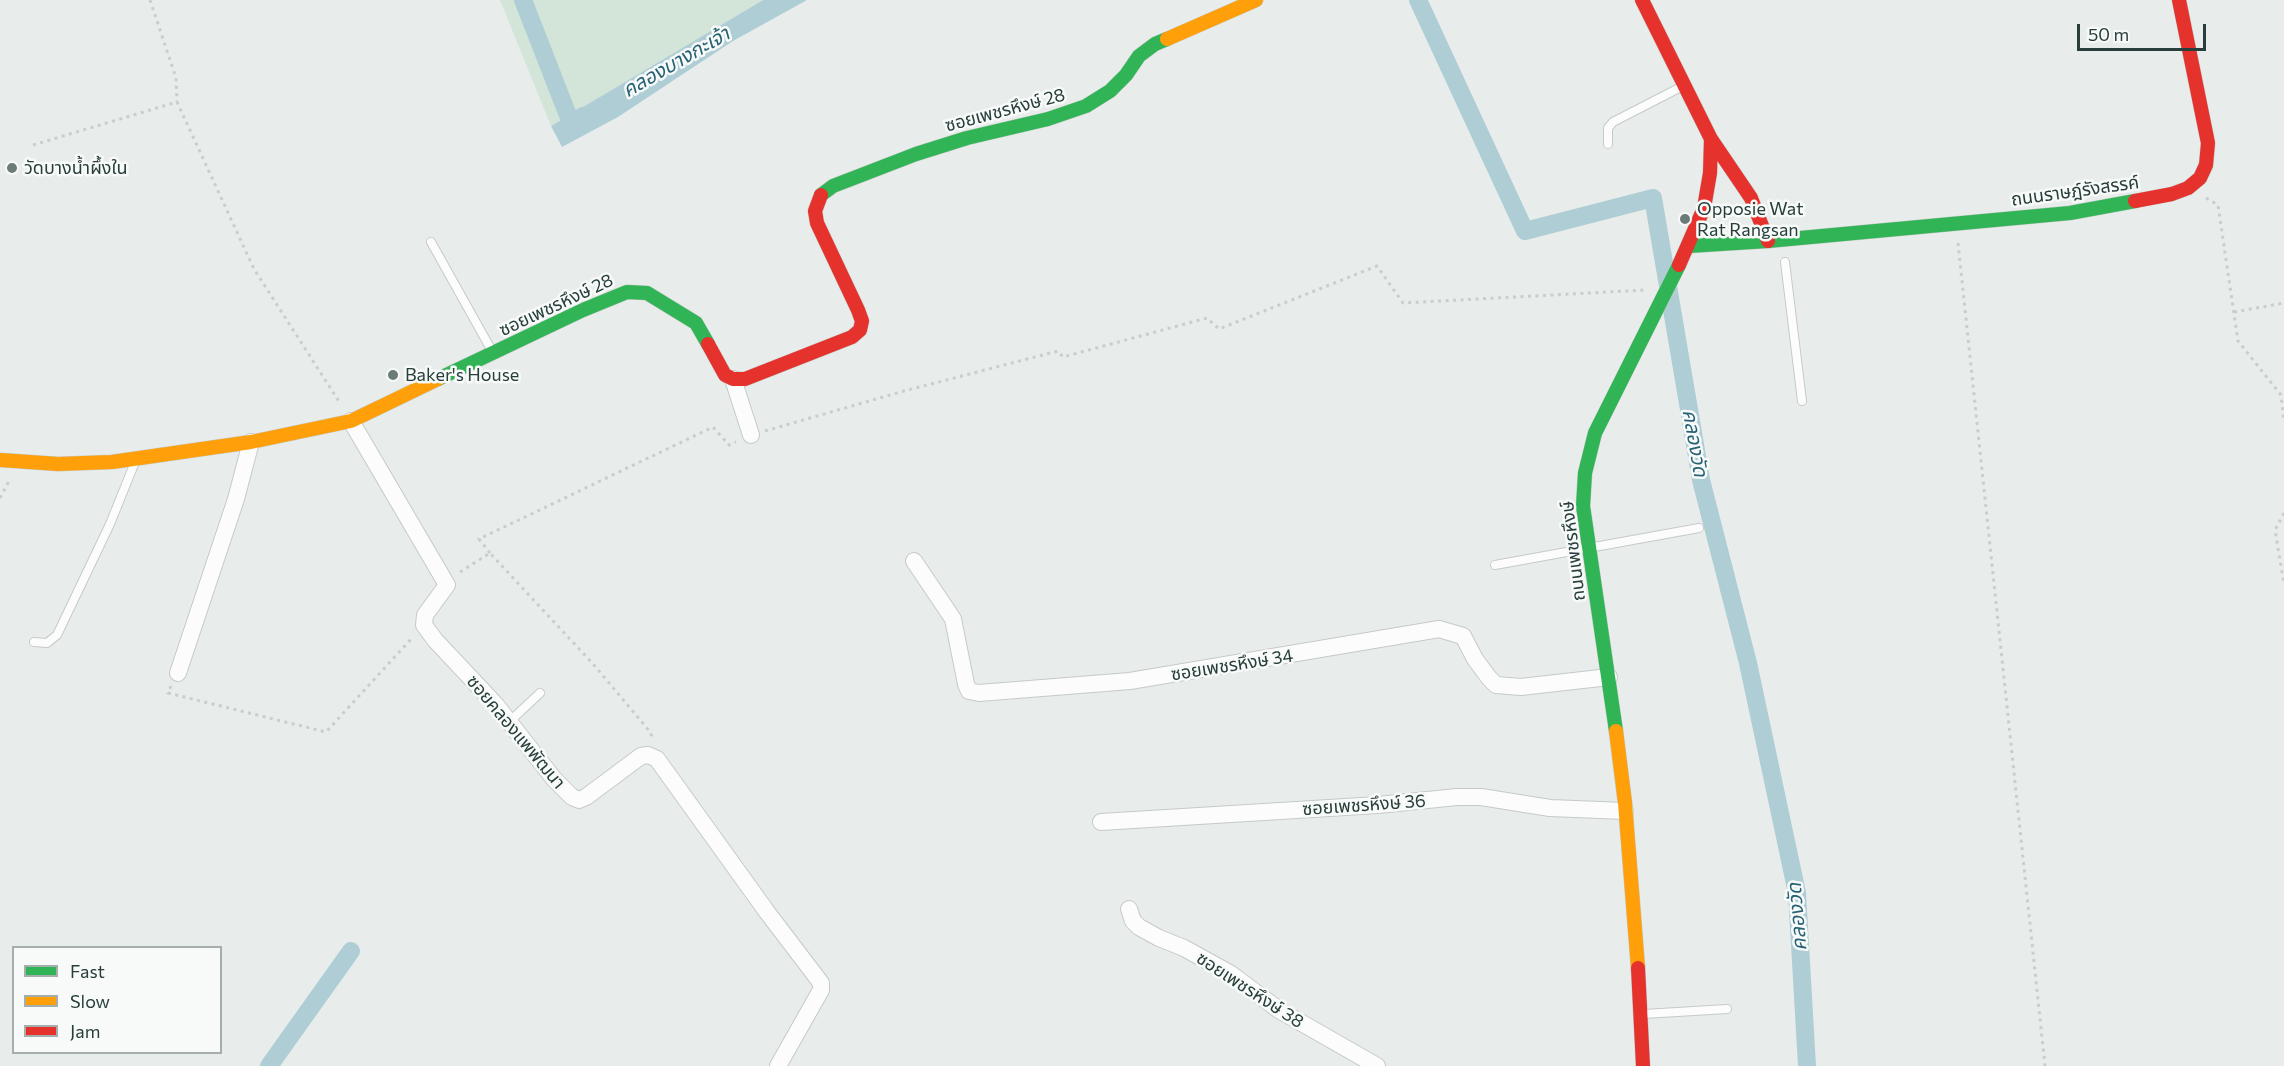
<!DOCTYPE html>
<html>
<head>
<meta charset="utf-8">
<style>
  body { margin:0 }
  #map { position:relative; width:2284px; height:1066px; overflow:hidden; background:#e8edeb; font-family:Commissioner,sans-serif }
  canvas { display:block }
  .legend { position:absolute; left:12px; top:946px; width:210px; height:108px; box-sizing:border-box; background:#f7faf9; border:2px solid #a4afad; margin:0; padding:8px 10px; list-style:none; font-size:18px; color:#273e3a }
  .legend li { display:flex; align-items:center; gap:12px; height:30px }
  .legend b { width:30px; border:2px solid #a4afad }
  .scale { position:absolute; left:2077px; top:24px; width:129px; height:27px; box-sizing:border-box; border:3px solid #273e3a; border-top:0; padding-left:8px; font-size:18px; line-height:21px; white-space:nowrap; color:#273e3a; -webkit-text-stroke:4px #f7faf9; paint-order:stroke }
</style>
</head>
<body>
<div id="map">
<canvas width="2284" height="1066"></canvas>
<ul class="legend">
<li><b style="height:8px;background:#30b455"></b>Fast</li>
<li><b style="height:8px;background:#ff9f0a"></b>Slow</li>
<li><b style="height:8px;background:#e5322d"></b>Jam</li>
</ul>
<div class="scale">50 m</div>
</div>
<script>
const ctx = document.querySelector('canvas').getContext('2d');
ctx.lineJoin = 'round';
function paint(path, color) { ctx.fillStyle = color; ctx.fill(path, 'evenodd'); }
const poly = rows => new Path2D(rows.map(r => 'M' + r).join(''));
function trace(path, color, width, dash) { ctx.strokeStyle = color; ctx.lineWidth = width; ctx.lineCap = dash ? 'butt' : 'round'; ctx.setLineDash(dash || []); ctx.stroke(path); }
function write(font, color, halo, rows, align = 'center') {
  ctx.font = font + ' Commissioner,"Noto Sans Thai",sans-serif'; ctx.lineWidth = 5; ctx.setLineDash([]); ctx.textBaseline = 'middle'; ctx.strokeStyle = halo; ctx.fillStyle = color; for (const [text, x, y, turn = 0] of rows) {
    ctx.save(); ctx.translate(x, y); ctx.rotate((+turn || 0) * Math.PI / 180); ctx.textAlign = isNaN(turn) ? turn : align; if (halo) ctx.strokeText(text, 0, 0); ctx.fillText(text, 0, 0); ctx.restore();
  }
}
paint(poly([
  [500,0,763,0,551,126]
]), '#d3e4d9');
paint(poly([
  [763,0,807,0,733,41,618,117,562,147,551,126]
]), '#afcdd5');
trace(poly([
  [523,0,571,123,583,116],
  [1418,0,1525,231,1653,198,1701,480,1748,663,1797,893,1807,1066],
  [269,1066,351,951]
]), '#afcdd5', 18);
const lane = poly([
  [1608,144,1608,128,1613,122,1683,86],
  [431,242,492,351],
  [1785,262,1802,401],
  [1495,565,1699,528],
  [34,642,47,643,57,635,110,524,135,462],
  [509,722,540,693],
  [1644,1014,1727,1009]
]);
const street = poly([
  [733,379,751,435],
  [351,421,447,585,425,615,424,625,435,640,496,705,554,779,572,797,579,800,586,797,641,756,648,755,657,759,767,912,821,983,821,990,778,1066],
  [914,561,953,619,966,684,969,691,979,693,1130,681,1439,629,1463,636,1475,659,1489,678,1496,685,1521,687,1609,677],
  [178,673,236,499,251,442],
  [1101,822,1378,805,1457,797,1481,797,1550,808,1625,811],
  [1129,909,1133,921,1139,927,1159,938,1184,948,1231,974,1279,1010,1377,1066]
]);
const fast = poly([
  [821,195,833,186,916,154,967,138,1048,119,1086,106,1110,91,1126,75,1139,56,1155,44,1167,39],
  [1689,246,1768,241,2070,213,2135,201],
  [438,379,583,310,627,292,647,293,696,323,708,344],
  [1616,731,1583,506,1585,473,1595,433,1679,265]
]);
const slow = poly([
  [1167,39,1256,0],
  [0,460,58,464,112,462,251,442,351,421,438,379],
  [1616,731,1625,803,1638,968]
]);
const jam = poly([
  [1642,0,1711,139,1710,173,1704,208,1679,265],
  [1711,139,1751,198,1768,241],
  [2135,201,2172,194,2188,188,2200,178,2206,165,2208,143,2179,0],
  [708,344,725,375,733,379,745,379,852,337,860,330,862,321,858,310,817,223,815,211,821,195],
  [1638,968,1643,1066]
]);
trace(lane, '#c5cac8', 10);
trace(street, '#c5cac8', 18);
trace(fast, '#c5cbc9', 15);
trace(slow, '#c5cbc9', 15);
trace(jam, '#c5cbc9', 15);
trace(poly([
  [150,0,176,78,177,102],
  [33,145,177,102,254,269,340,403],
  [2206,198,2218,205,2238,341,2281,395,2284,422],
  [1958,243,2045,1066],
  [2234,312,2284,303],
  [765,431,904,391,1058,351,1063,357,1207,318,1219,329,1377,266,1403,303,1645,290],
  [0,498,9,481],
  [2284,513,2275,530,2284,584],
  [490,553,479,539,713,427,729,445,736,442],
  [460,572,490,553,594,665,651,733,652,740],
  [171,686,168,693,326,732,413,637]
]), '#c8cecd', 3, [3, 4.5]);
trace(lane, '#fcfcfc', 8);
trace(street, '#fcfcfc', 16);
trace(fast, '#30b455', 14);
trace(slow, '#ff9f0a', 14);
trace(jam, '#e5322d', 14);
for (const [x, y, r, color] of [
  [12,168,6,"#6b7b78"],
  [1685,219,6,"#6b7b78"],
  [393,375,6,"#6b7b78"]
]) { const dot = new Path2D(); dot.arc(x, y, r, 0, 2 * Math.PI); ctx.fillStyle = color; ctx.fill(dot); trace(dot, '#f7faf9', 2); }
write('18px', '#273e3a', '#f7faf9', [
  ["ซอยเพชรหึงษ์ 28",1005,110,-15],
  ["ถนนราษฎ์รังสรรค์",2075,191,-8],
  ["ซอยเพชรหึงษ์ 28",556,305,-25],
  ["ถนนเพชรหึงษ์",1573,551,-97],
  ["ซอยเพชรหึงษ์ 34",1232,665,-9],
  ["ซอยคลองแพพัฒนา",516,732,50],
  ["ซอยเพชรหึงษ์ 36",1364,805,-4],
  ["ซอยเพชรหึงษ์ 38",1250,990,33]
]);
write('18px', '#273e3a', '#f7faf9', [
  ["วัดบางน้ำผึ้งใน",24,168],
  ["Opposie Wat",1697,209],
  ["Rat Rangsan",1697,230],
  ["Baker's House",405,375]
], 'left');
write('italic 20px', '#276274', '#f7faf9', [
  ["คลองบางกะเจ้า",676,62,-30],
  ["คลองวัด",1695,443,80],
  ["คลองวัด",1797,917,-95]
]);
</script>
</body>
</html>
